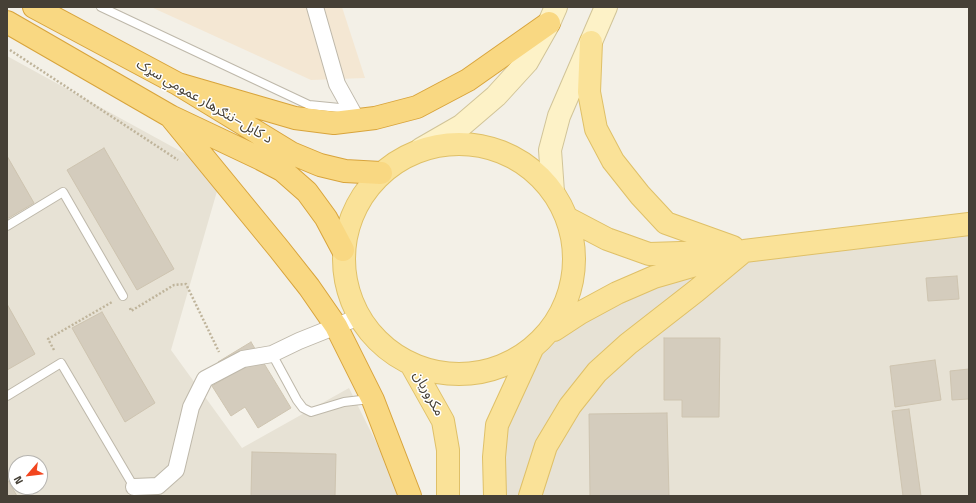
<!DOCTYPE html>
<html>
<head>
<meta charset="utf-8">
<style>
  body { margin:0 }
  #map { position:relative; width:976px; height:503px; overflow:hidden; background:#f3f0e7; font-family:"Titillium Web",sans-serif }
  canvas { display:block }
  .frame { position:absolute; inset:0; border:8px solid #464036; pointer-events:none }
  .north { position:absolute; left:8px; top:455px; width:40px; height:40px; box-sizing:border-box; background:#fff; border:1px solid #b5b3af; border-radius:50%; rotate:242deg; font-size:11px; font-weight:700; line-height:16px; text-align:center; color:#464036 }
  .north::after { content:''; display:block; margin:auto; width:14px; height:18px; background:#f2461f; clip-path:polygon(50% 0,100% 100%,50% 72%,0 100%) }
</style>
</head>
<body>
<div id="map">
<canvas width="976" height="503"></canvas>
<div class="frame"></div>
<div class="north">N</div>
</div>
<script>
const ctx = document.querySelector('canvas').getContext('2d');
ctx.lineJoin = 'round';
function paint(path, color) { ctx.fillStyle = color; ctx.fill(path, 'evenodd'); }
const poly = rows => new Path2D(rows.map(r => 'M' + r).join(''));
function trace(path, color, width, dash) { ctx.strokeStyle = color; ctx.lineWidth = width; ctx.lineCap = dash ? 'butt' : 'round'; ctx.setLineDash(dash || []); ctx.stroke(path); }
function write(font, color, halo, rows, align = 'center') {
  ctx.font = font + ' "Titillium Web","Noto Sans Arabic",sans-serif'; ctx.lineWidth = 3; ctx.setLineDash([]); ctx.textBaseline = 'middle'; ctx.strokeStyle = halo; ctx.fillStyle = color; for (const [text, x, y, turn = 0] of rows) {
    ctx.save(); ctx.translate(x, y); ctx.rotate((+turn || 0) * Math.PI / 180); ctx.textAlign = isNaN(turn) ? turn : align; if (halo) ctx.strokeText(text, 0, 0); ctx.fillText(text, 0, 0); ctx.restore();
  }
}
paint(poly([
  [7,56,222,174,171,350,242,448,349,388,399,488,399,496,7,496],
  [16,463,40,463,40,487,16,487],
  [969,224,969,496,495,496,494,457,532,349,546,335,654,277]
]), '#e7e2d5');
paint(poly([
  [151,7,342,7,365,78,311,80]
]), '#f4e7d3');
const building = poly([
  [104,148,174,269,137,290,67,170,104,148],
  [7,156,34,203,7,219,7,156],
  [957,276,959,299,928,301,926,278,957,276],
  [7,304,35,354,7,370,7,304],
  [102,312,155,403,125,422,72,328,102,312],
  [664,338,720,338,719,417,682,417,682,400,664,400,664,338],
  [251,342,291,408,258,428,245,407,231,416,212,386,227,377,218,362,251,342],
  [935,360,941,400,895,407,890,366,935,360],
  [969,369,969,399,952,400,950,371,969,369],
  [909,409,921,496,903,496,892,411,909,409],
  [667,413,669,496,590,496,589,414,667,413],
  [252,452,336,454,335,496,251,496,252,452],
  [7,479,17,496,7,496,7,479]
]);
paint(building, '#d4ccbd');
trace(building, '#cec4b0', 1);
const service = poly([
  [101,7,309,105,350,109],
  [7,226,63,192,123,296],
  [272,354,297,400,303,408,311,412,344,402,361,400,371,400],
  [7,396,61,363,134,487]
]);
const minor = poly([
  [315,7,337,84,357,120],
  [134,487,158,486,176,470,191,407,205,379,243,359,272,354,299,341,359,317]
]);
const secondary = poly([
  [421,149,461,126,496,96,527,62,549,23,556,7],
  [553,192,550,150,559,116,606,7]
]);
const primary = poly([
  [591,42,589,92,596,129,613,161,640,195,666,223,733,247],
  '344 259a115 115 0 1 1 230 0a115 115 0 1 1-230 0Z',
  [567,218,607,239,649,254,744,251,969,224],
  [554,330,580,313,617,293,654,277,713,260],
  [411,364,443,421,448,450,448,496],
  [495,496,494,457,497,425,532,349],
  [530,496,546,446,570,406,597,372,628,344,696,291,744,251]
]);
const trunk = poly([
  [34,7,178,84,291,153,320,165,345,171,381,173],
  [7,22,170,116,261,159,282,170,307,192,326,218,343,250],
  [178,84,295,118,334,123,375,118,417,107,468,80,549,23],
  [170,116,279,249,309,287,336,326,373,400,410,496]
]);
trace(service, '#beb8aa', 10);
trace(minor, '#beb8aa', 18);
trace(secondary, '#d1c498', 24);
trace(primary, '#dfc068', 24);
trace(trunk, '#d8a43c', 24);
trace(poly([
  [10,50,178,160],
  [130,308,131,311,174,285,186,284,219,352],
  [54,350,48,339,112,302]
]), '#bfb49b', 2.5, [2, 2]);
trace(service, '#fff', 8);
trace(minor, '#fff', 16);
trace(secondary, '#fdf2c7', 22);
trace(primary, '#fae298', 22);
trace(trunk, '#f9d882', 22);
write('14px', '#464036', '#fff', [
  ["د کابل–ننګرهار عمومي سړک",204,102,30],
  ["مکروریان",428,394,61]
]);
</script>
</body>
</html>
